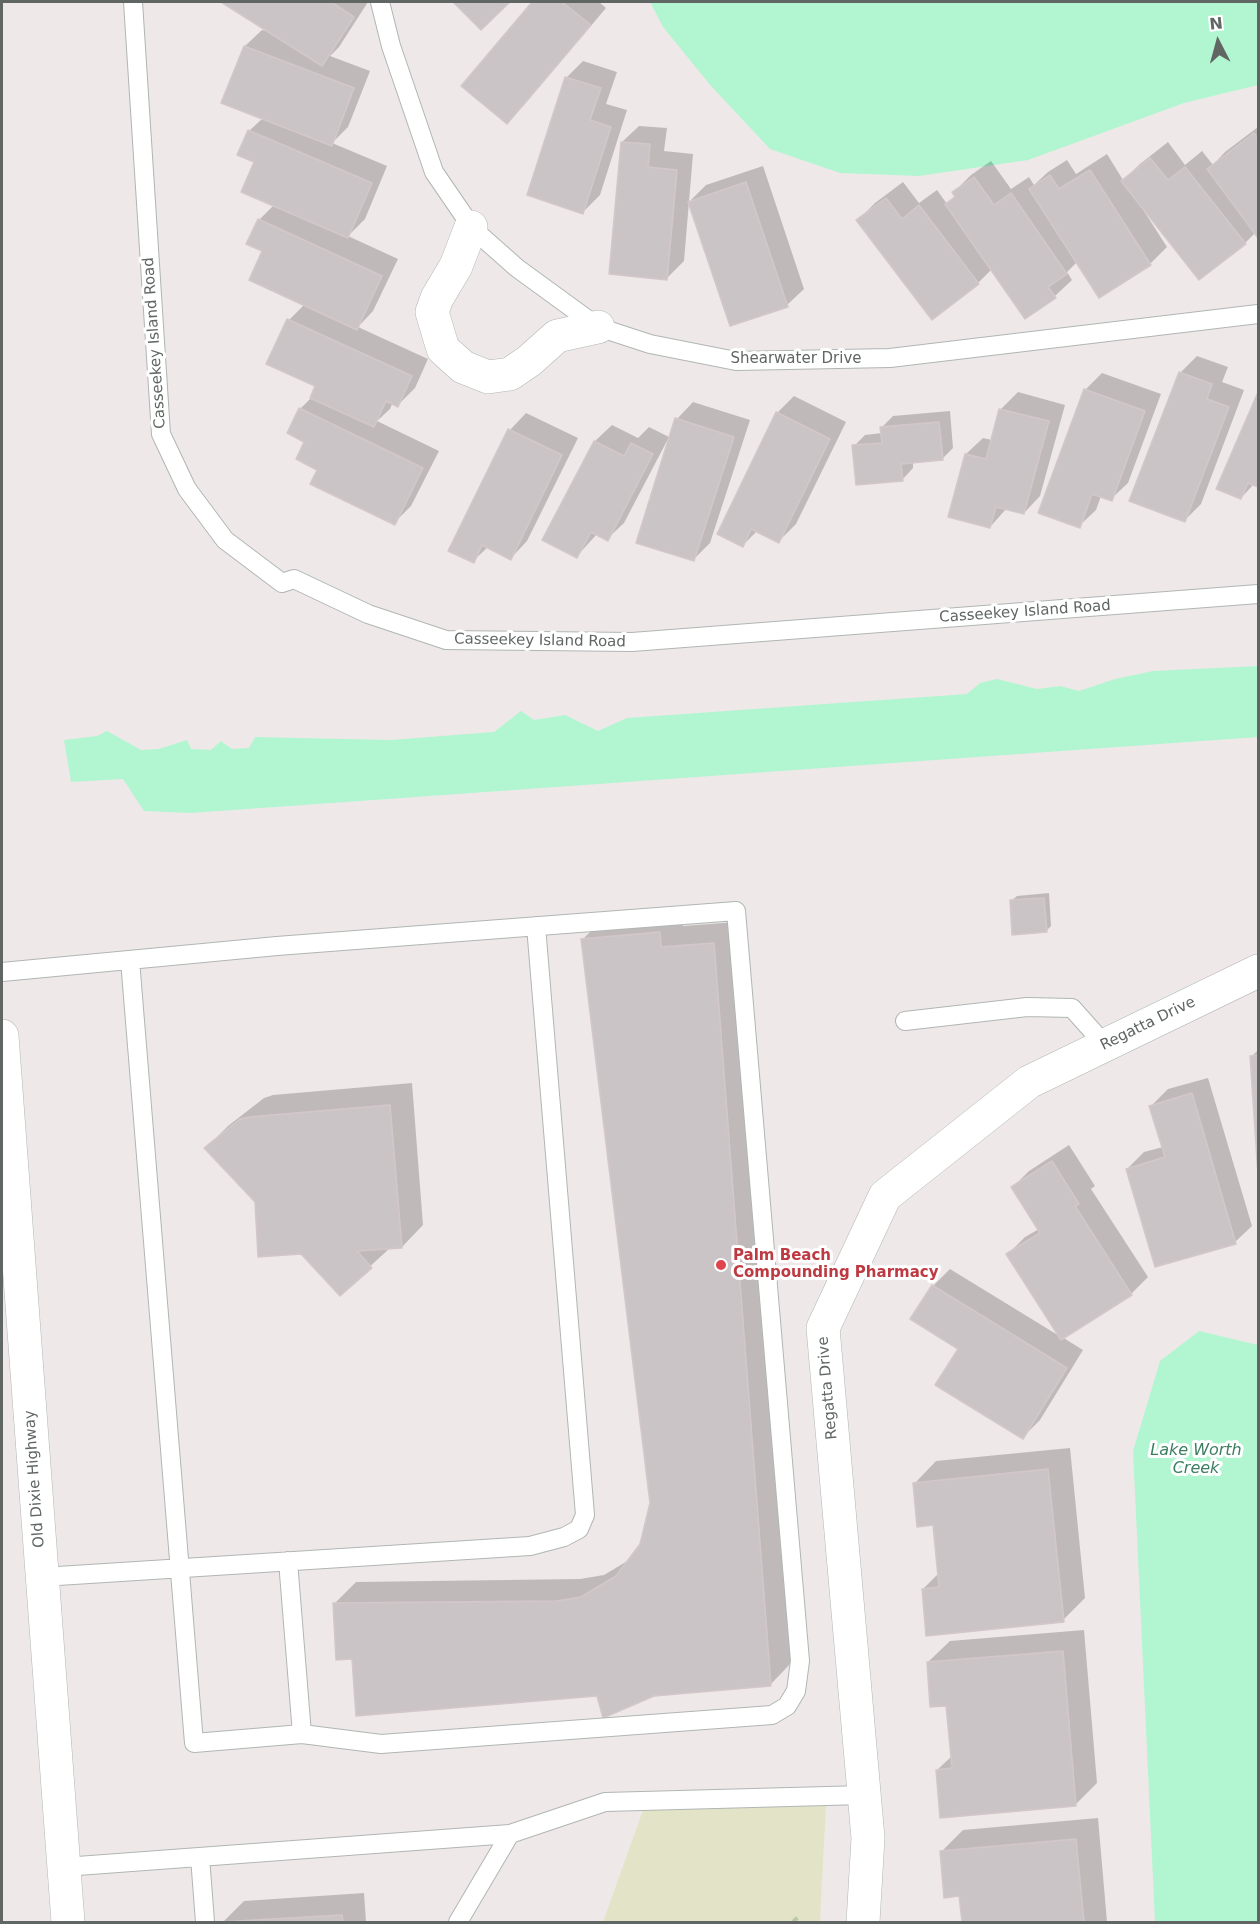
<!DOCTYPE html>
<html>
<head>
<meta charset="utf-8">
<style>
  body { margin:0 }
  #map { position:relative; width:1260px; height:1924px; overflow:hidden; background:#efe8e9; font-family:"DejaVu Sans",sans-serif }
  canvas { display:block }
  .frame { position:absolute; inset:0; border:3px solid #5f6663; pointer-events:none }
  .north { position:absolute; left:1188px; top:12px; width:60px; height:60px; -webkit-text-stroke:4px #fff; paint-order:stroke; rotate:354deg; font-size:16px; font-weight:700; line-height:24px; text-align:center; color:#5f6663 }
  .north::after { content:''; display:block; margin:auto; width:21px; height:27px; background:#5f6663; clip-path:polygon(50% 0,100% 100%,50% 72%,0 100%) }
</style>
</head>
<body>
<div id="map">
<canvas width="1260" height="1924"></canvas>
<div class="frame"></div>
<div class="north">N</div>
</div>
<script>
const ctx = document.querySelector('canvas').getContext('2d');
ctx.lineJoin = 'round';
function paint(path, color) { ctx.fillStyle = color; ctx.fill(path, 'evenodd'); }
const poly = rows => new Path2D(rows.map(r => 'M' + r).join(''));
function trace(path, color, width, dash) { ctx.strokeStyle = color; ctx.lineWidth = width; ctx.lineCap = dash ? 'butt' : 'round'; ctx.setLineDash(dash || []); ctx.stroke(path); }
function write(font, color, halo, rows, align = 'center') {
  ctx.font = font + ' "DejaVu Sans",sans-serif'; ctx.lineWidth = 6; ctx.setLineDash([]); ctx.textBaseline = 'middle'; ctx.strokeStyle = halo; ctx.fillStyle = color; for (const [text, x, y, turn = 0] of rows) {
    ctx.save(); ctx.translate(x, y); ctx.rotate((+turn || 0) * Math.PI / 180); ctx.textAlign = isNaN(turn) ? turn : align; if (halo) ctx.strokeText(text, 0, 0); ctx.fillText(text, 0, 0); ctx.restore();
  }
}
paint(poly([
  [826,1805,820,1922,603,1922,643,1810]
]), '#e3e4c7');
paint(poly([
  [650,2,1258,2,1258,85,1184,103,1028,160,919,176,840,173,770,149,711,86,663,27],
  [1258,666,1258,737,191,813,144,811,123,779,71,782,64,740,97,736,107,731,141,750,159,749,187,740,191,749,211,750,221,741,232,749,249,748,255,737,390,740,494,732,521,711,534,720,565,715,598,731,627,718,967,694,980,683,997,679,1037,689,1060,686,1079,691,1115,679,1153,671],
  [1199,1331,1258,1345,1258,1922,1155,1922,1133,1451,1160,1361]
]), '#b1f6d1');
paint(poly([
  [224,2,368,2,339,47,330,56,370,71,348,127,332,143,387,166,365,219,348,236,398,259,373,311,358,327,428,359,415,388,398,405,393,402,390,409,377,421,439,451,411,506,394,523,319,469,306,441,300,409,311,398,317,385,289,320,305,304,264,251,248,243,259,220,275,204,256,162,249,131,263,118,245,46,262,30,271,32],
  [455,2,508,2,481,28],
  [534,2,599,2,606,8,524,105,507,122,463,85],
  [583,61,617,72,606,104,627,110,600,195,583,212,566,78],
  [639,126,667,128,664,151,693,154,684,261,667,278,622,142],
  [1258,127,1258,235,1256,232,1245,243,1144,207,1142,208,1167,247,1150,264,1078,261,1067,272,1072,280,1055,296,1025,317,992,269,978,283,858,220,875,203,903,182,919,203,937,190,947,204,956,195,954,192,971,175,991,161,1011,189,1029,177,1034,185,1048,172,1067,160,1076,174,1107,154,1123,180,1140,164,1168,142,1185,165,1202,151,1213,165,1225,152],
  [763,166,804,289,787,305,689,202,706,185],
  [1197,356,1228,367,1222,382,1244,390,1201,504,1185,520,1180,373],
  [1102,373,1161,394,1128,483,1111,499,1101,496,1096,510,1079,526,1085,390],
  [1018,392,1065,405,1040,496,1024,513,1007,508,990,527,966,454,983,438,992,440,1001,409],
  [794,396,846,422,796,524,779,541,757,531,743,545,777,413],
  [1258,396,1258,486,1254,484,1241,498,1218,488],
  [693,402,750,420,710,543,693,560,677,419],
  [950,411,953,448,942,459,913,461,913,468,902,480,854,446,865,435,882,433,882,427,893,416],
  [526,413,578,438,527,541,511,558,488,547,473,561,450,550,510,430],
  [612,425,638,438,649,427,669,437,624,523,607,539,597,534,577,556,595,441],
  [1049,893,1051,926,1046,931,1011,901,1017,896],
  [682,911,683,926,736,922,792,1662,771,1684,598,1694,354,1657,334,1604,356,1582,580,1579,604,1575,629,1560,641,1545,652,1503,583,939,605,917],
  [1258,1050,1258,1153,1252,1056],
  [1208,1078,1252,1226,1235,1242,1127,1169,1144,1152,1163,1147,1151,1106,1168,1089],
  [412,1083,423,1225,402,1247,390,1248,340,1294,206,1148,228,1126,264,1098,273,1095],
  [1069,1145,1095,1186,1091,1189,1148,1277,1131,1294,1062,1337,1083,1350,1040,1420,1023,1437,960,1348,912,1318,933,1286,950,1269,1061,1337,1008,1254,1025,1237,1039,1229,1013,1187,1029,1171],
  [1070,1448,1085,1598,1063,1620,923,1589,939,1573,934,1524,915,1483,936,1461],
  [1084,1630,1097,1783,1075,1805,937,1770,952,1756,948,1704,928,1662,950,1641],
  [1098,1818,1107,1922,963,1922,961,1895,941,1852,963,1830],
  [364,1893,366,1922,223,1922,244,1901]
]), '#0003');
const building = poly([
  [221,2,331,2,354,17,322,66,221,2],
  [453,2,510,2,481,30,453,2],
  [532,2,562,2,591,25,507,124,461,86,532,2],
  [244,46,354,88,332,146,221,103,244,46],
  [565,77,601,88,590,120,611,127,583,214,527,195,565,77],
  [248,130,372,183,348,238,241,192,254,162,237,155,248,130],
  [1254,133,1258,139,1258,238,1207,169,1254,133],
  [621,142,650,144,648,167,677,170,667,280,609,274,621,142],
  [1150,158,1168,180,1185,167,1246,244,1199,280,1121,181,1150,158],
  [1090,170,1151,265,1099,298,1029,189,1050,175,1059,189,1090,170],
  [974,177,994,205,1011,193,1067,274,1048,287,1056,298,1025,319,945,204,955,197,952,192,974,177],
  [746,182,788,307,730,326,688,202,746,182],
  [886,198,902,219,919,205,979,284,932,320,856,220,886,198],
  [258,219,382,276,357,330,249,280,262,251,246,244,258,219],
  [287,319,412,376,398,407,386,401,374,427,310,398,315,386,266,364,287,319],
  [1179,372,1212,384,1207,399,1229,407,1185,522,1129,501,1179,372],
  [1084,389,1145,411,1112,501,1092,494,1080,528,1038,513,1084,389],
  [1258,392,1258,487,1248,483,1241,499,1216,489,1258,392],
  [299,408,423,468,395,525,310,484,317,470,296,459,304,442,287,433,299,408],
  [999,409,1049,421,1024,514,996,507,990,528,948,517,965,454,986,459,999,409],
  [776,412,830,439,779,543,751,529,743,547,717,534,776,412],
  [675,418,734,437,694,561,636,543,675,418],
  [939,422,943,460,901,464,903,481,856,485,852,445,882,443,880,427,939,422],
  [508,429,562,455,511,560,482,545,474,563,448,551,508,429],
  [594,441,624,456,631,443,653,454,608,541,591,532,577,558,542,540,594,441],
  [1044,898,1047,932,1012,935,1010,900,1044,898],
  [660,932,661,947,714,943,771,1686,654,1696,603,1718,597,1696,356,1716,352,1659,336,1660,333,1603,557,1601,581,1597,616,1576,640,1544,650,1503,581,939,660,932],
  [1258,1055,1258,1175,1250,1056,1258,1055],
  [1192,1093,1236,1244,1155,1267,1126,1169,1165,1157,1149,1106,1192,1093],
  [390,1105,402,1248,357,1251,372,1268,340,1296,301,1254,258,1257,255,1202,204,1148,240,1119,249,1117,390,1105],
  [1052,1161,1079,1204,1075,1206,1132,1295,1061,1340,1006,1254,1040,1233,1011,1187,1052,1161],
  [932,1285,1067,1368,1023,1439,935,1385,958,1349,910,1319,932,1285],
  [1048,1469,1064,1622,926,1636,922,1589,939,1587,933,1525,917,1527,913,1483,1048,1469],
  [1063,1651,1076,1806,940,1818,936,1770,952,1768,946,1706,930,1707,927,1662,1063,1651],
  [1076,1839,1084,1922,962,1922,959,1896,944,1898,940,1851,1076,1839],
  [342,1915,343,1922,221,1922,342,1915]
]);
paint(building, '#cbc4c6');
trace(building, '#d4c7ca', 1.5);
const lane = poly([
  [133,2,161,434,187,489,225,540,282,583,294,579,368,614,446,640,632,642,1258,594],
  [380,2,391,46,434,172,473,229,517,268,598,327,650,344,736,361,890,358,1258,314],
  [130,960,194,1743,302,1734,288,1561],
  [2,972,277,946,736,911,800,1661,796,1691,787,1706,772,1715,381,1744,302,1734],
  [905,1021,1027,1007,1072,1008,1105,1045],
  [42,1577,530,1546,564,1537,579,1529,585,1515,536,926],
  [200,1857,205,1922],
  [64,1867,510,1834,605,1802,864,1795],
  [458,1922,510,1834]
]);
const street = poly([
  [471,227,456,266,437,298,432,312,443,349,463,367,488,377,510,374,529,361,557,336,598,327],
  [863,1922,868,1838,823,1328,885,1196,1029,1082,1258,971]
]);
const secondary = poly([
  [2,1036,68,1922]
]);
trace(lane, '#b0b6b4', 20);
trace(street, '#b0b6b4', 34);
trace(secondary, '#b0b6b4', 34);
trace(poly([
  [793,1922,799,1916]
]), '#bcc7a3', 4, [6, 3]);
trace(lane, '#fff', 18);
trace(street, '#fff', 33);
trace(secondary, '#fff', 33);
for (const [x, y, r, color] of [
  [721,1265,6,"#e0444e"]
]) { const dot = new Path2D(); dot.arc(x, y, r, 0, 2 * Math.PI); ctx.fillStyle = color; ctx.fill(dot); trace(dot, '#fff', 2); }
write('15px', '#5f6663', '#fff', [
  ["Casseekey Island Road",155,343,-94],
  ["Shearwater Drive",796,359],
  ["Casseekey Island Road",1025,612,-4],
  ["Casseekey Island Road",540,641,1],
  ["Regatta Drive",1148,1024,-26],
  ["Regatta Drive",828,1388,-95],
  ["Old Dixie Highway",35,1479,-94]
]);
write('bold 15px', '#be3a42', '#fff', [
  ["Palm Beach",733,1256],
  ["Compounding Pharmacy",733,1273]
], 'left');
write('italic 16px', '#3d7e60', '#fff', [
  ["Lake Worth",1196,1451],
  ["Creek",1196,1469]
]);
</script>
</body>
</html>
